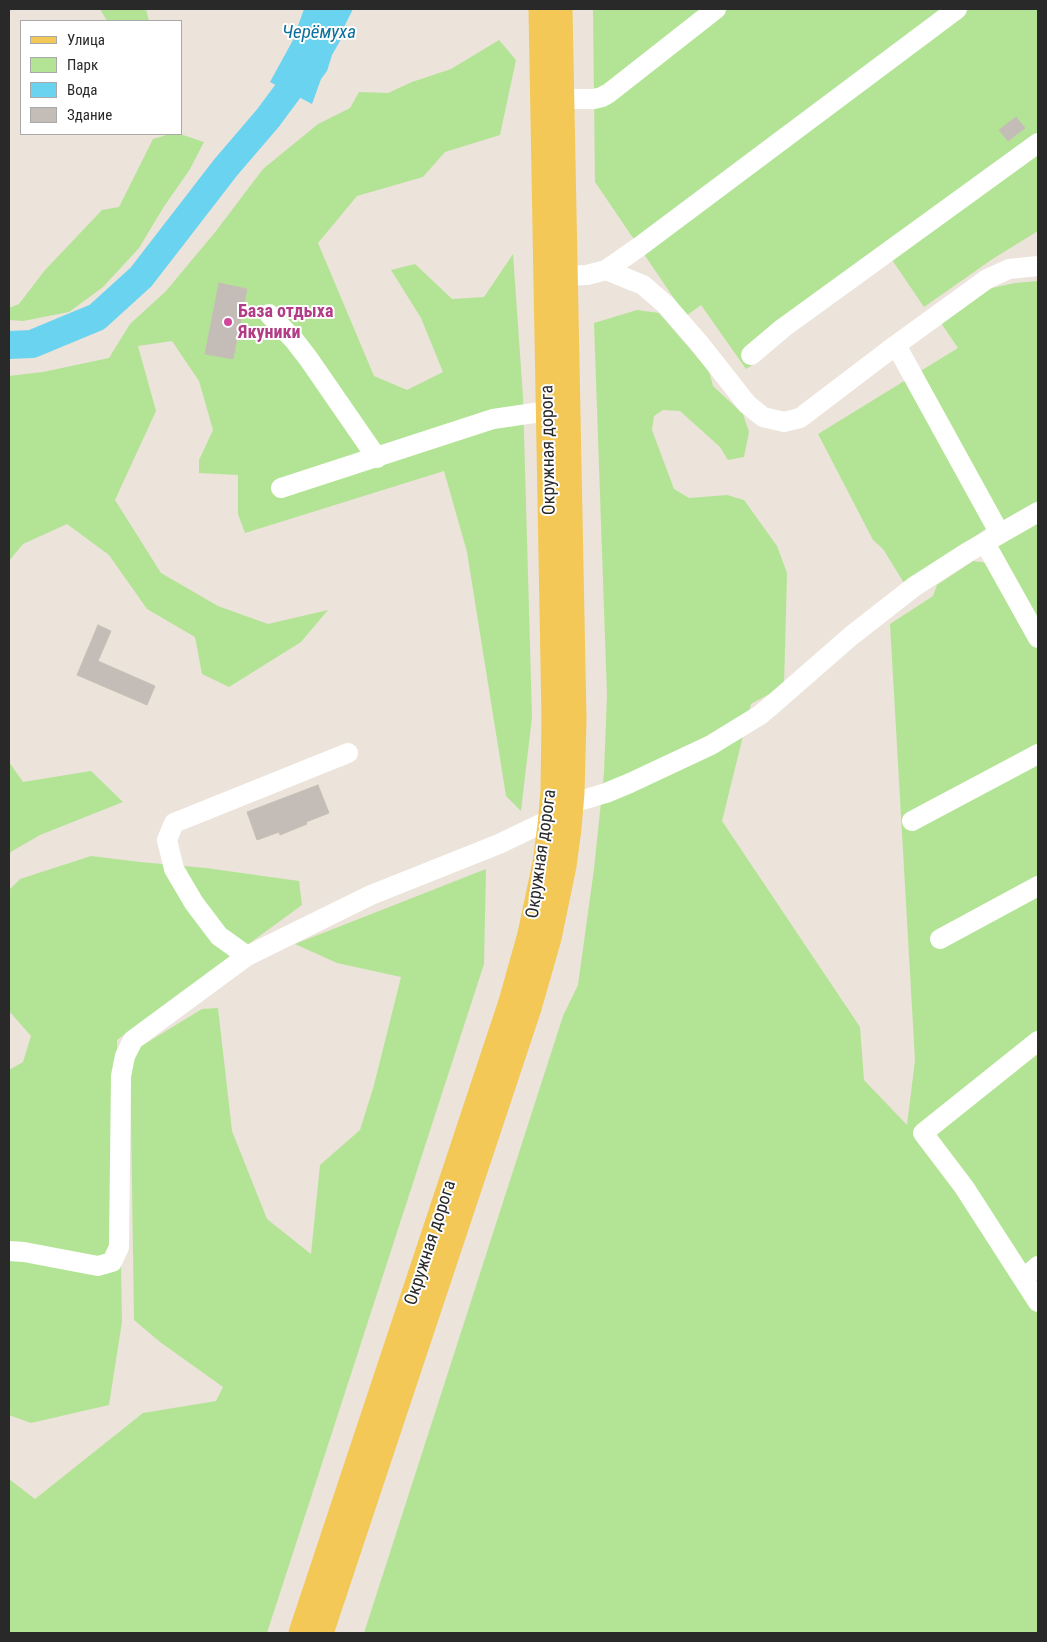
<!DOCTYPE html>
<html>
<head>
<meta charset="utf-8">
<style>
  body { margin:0 }
  #map { position:relative; width:1047px; height:1642px; overflow:hidden; background:#ece3da; font-family:"Roboto Condensed",sans-serif }
  canvas { display:block }
  .frame { position:absolute; inset:0; border:10px solid #292929; pointer-events:none }
  .legend { position:absolute; left:20px; top:20px; width:162px; height:115px; box-sizing:border-box; background:#fff; border:1px solid #a9a9a9; margin:0; padding:6px 9px; list-style:none; font-size:15px; color:#292929 }
  .legend li { display:flex; align-items:center; gap:10px; height:25px }
  .legend b { width:25px; border:1px solid #a9a9a9 }
</style>
</head>
<body>
<div id="map">
<canvas width="1047" height="1642"></canvas>
<div class="frame"></div>
<ul class="legend">
<li><b style="height:6px;background:#f3c857"></b>Улица</li>
<li><b style="height:14px;background:#b3e495"></b>Парк</li>
<li><b style="height:14px;background:#6ad3f0"></b>Вода</li>
<li><b style="height:14px;background:#c4bdb7"></b>Здание</li>
</ul>
</div>
<script>
const ctx = document.querySelector('canvas').getContext('2d');
ctx.lineJoin = 'round';
function paint(path, color) { ctx.fillStyle = color; ctx.fill(path, 'evenodd'); }
const poly = rows => new Path2D(rows.map(r => 'M' + r).join(''));
function trace(path, color, width, dash) { ctx.strokeStyle = color; ctx.lineWidth = width; ctx.lineCap = dash ? 'butt' : 'round'; ctx.setLineDash(dash || []); ctx.stroke(path); }
function write(font, color, halo, rows, align = 'center') {
  ctx.font = font + ' "Roboto Condensed",sans-serif'; ctx.lineWidth = 4; ctx.setLineDash([]); ctx.textBaseline = 'middle'; ctx.strokeStyle = halo; ctx.fillStyle = color; for (const [text, x, y, turn = 0] of rows) {
    ctx.save(); ctx.translate(x, y); ctx.rotate((+turn || 0) * Math.PI / 180); ctx.textAlign = isNaN(turn) ? turn : align; if (halo) ctx.strokeText(text, 0, 0); ctx.fillText(text, 0, 0); ctx.restore();
  }
}
paint(poly([
  [100,9,146,9,149,21,107,21],
  [593,9,1038,9,1038,231,994,258,924,307,892,260,777,344,754,364,746,369,701,305,686,316,595,182],
  [499,40,516,60,500,135,445,152,423,177,357,196,318,243,374,376,407,390,443,372,421,318,391,270,415,264,452,299,484,297,513,254,523,397,532,717,521,811,506,796,467,552,444,471,245,533,238,514,238,475,199,473,199,460,213,430,199,381,172,341,138,346,156,411,115,500,161,573,218,606,268,624,328,610,301,642,229,687,202,674,195,637,147,609,109,555,67,524,23,544,9,561,9,376,43,372,109,358,130,324,166,291,216,231,263,169,318,124,350,108,359,92,388,93,412,82,451,69],
  [170,134,180,134,204,142,190,169,163,208,139,248,103,287,69,312,23,321,9,320,9,308,19,304,45,270,102,210,119,207,153,139],
  [1038,281,1038,503,1005,524,988,527,948,556,904,583,883,549,873,540,818,434,958,348,941,323,981,293,992,288,1015,283],
  [637,310,659,313,709,371,713,386,743,414,749,432,744,457,728,460,720,447,680,411,663,410,654,416,652,430,674,489,689,498,727,495,744,500,777,546,787,573,784,686,751,704,722,821,860,1027,864,1080,907,1125,915,1060,890,624,933,596,937,585,973,561,989,563,995,548,1038,521,1038,1633,364,1633,563,1016,578,985,594,869,604,773,607,695,594,323],
  [9,762,23,782,91,771,123,802,40,835,9,853],
  [91,856,140,862,206,868,299,881,302,905,117,1040,122,1322,109,1405,31,1423,9,1415,9,1070,23,1062,31,1036,9,1011,9,890,20,879],
  [486,869,484,964,267,1633,9,1633,9,1479,35,1499,143,1413,216,1401,223,1387,160,1342,134,1320,130,1053,202,1009,218,1008,232,1131,267,1219,311,1254,320,1165,360,1130,374,1085,401,977,337,963,295,944]
]), '#b3e495');
paint(poly([
  [304,9,353,9,343,29,344,34,332,55,327,71,321,79,312,104,270,82,293,40]
]), '#6ad3f0');
trace(poly([
  [9,345,32,344,97,317,141,277,226,167,268,118,288,91,318,39,329,9]
]), '#6ad3f0', 28);
const building = poly([
  [1016,117,1025,128,1008,141,999,130,1016,117],
  [219,283,247,289,233,359,205,354,219,283],
  [98,625,111,631,98,661,155,686,147,705,77,675,98,625],
  [318,785,329,813,306,822,307,824,280,835,279,832,257,840,247,812,318,785]
]);
paint(building, '#c4bdb7');
trace(building, '#c7bfb4', 1);
trace(poly([
  [561,99,594,99,602,97,609,93,716,9],
  [606,270,643,285,666,305,699,343,747,404,763,417,784,422,800,418,896,345,987,279,1009,269,1038,266],
  [564,276,587,275,606,270,639,247,957,9],
  [269,314,294,340,308,358,377,458],
  [896,345,1000,534],
  [751,355,783,328,1038,143],
  [281,488,493,419,548,411],
  [985,543,1038,638],
  [912,821,1038,754],
  [940,939,1038,886],
  [247,956,219,936,194,903,174,869,167,840,174,823,348,753],
  [1038,1041,923,1133,964,1187,1038,1302],
  [9,1251,24,1252,98,1266,112,1262,119,1247,121,1076,125,1056,133,1040,247,956,371,895,499,844,551,819,579,801,606,793,630,783,711,745,760,715,772,705,851,636,915,586,968,552,1038,512],
  [1023,1279,1038,1266]
]), '#fff', 20);
trace(poly([
  [301,1633,511,1002,530,934,545,863,550,825,553,792,554,719,541,9],
  [321,1633,529,1008,549,938,564,866,569,828,572,793,574,719,560,9]
]), '#f3c857', 25);
for (const [x, y, r, color] of [
  [228,322,5,"#d1479c"]
]) { const dot = new Path2D(); dot.arc(x, y, r, 0, 2 * Math.PI); ctx.fillStyle = color; ctx.fill(dot); trace(dot, '#fff', 2); }
write('bold 18px', '#b23c85', '#fff', [
  ["База отдыха",238,312],
  ["Якуники",238,333]
], 'left');
write('18px', '#292929', '#fff', [
  ["Окружная дорога",549,450,-91],
  ["Окружная дорога",542,854,-82],
  ["Окружная дорога",431,1243,-72]
]);
write('italic 19px', '#0b709b', '#fff', [
  ["Черёмуха",319,33]
]);
</script>
</body>
</html>
